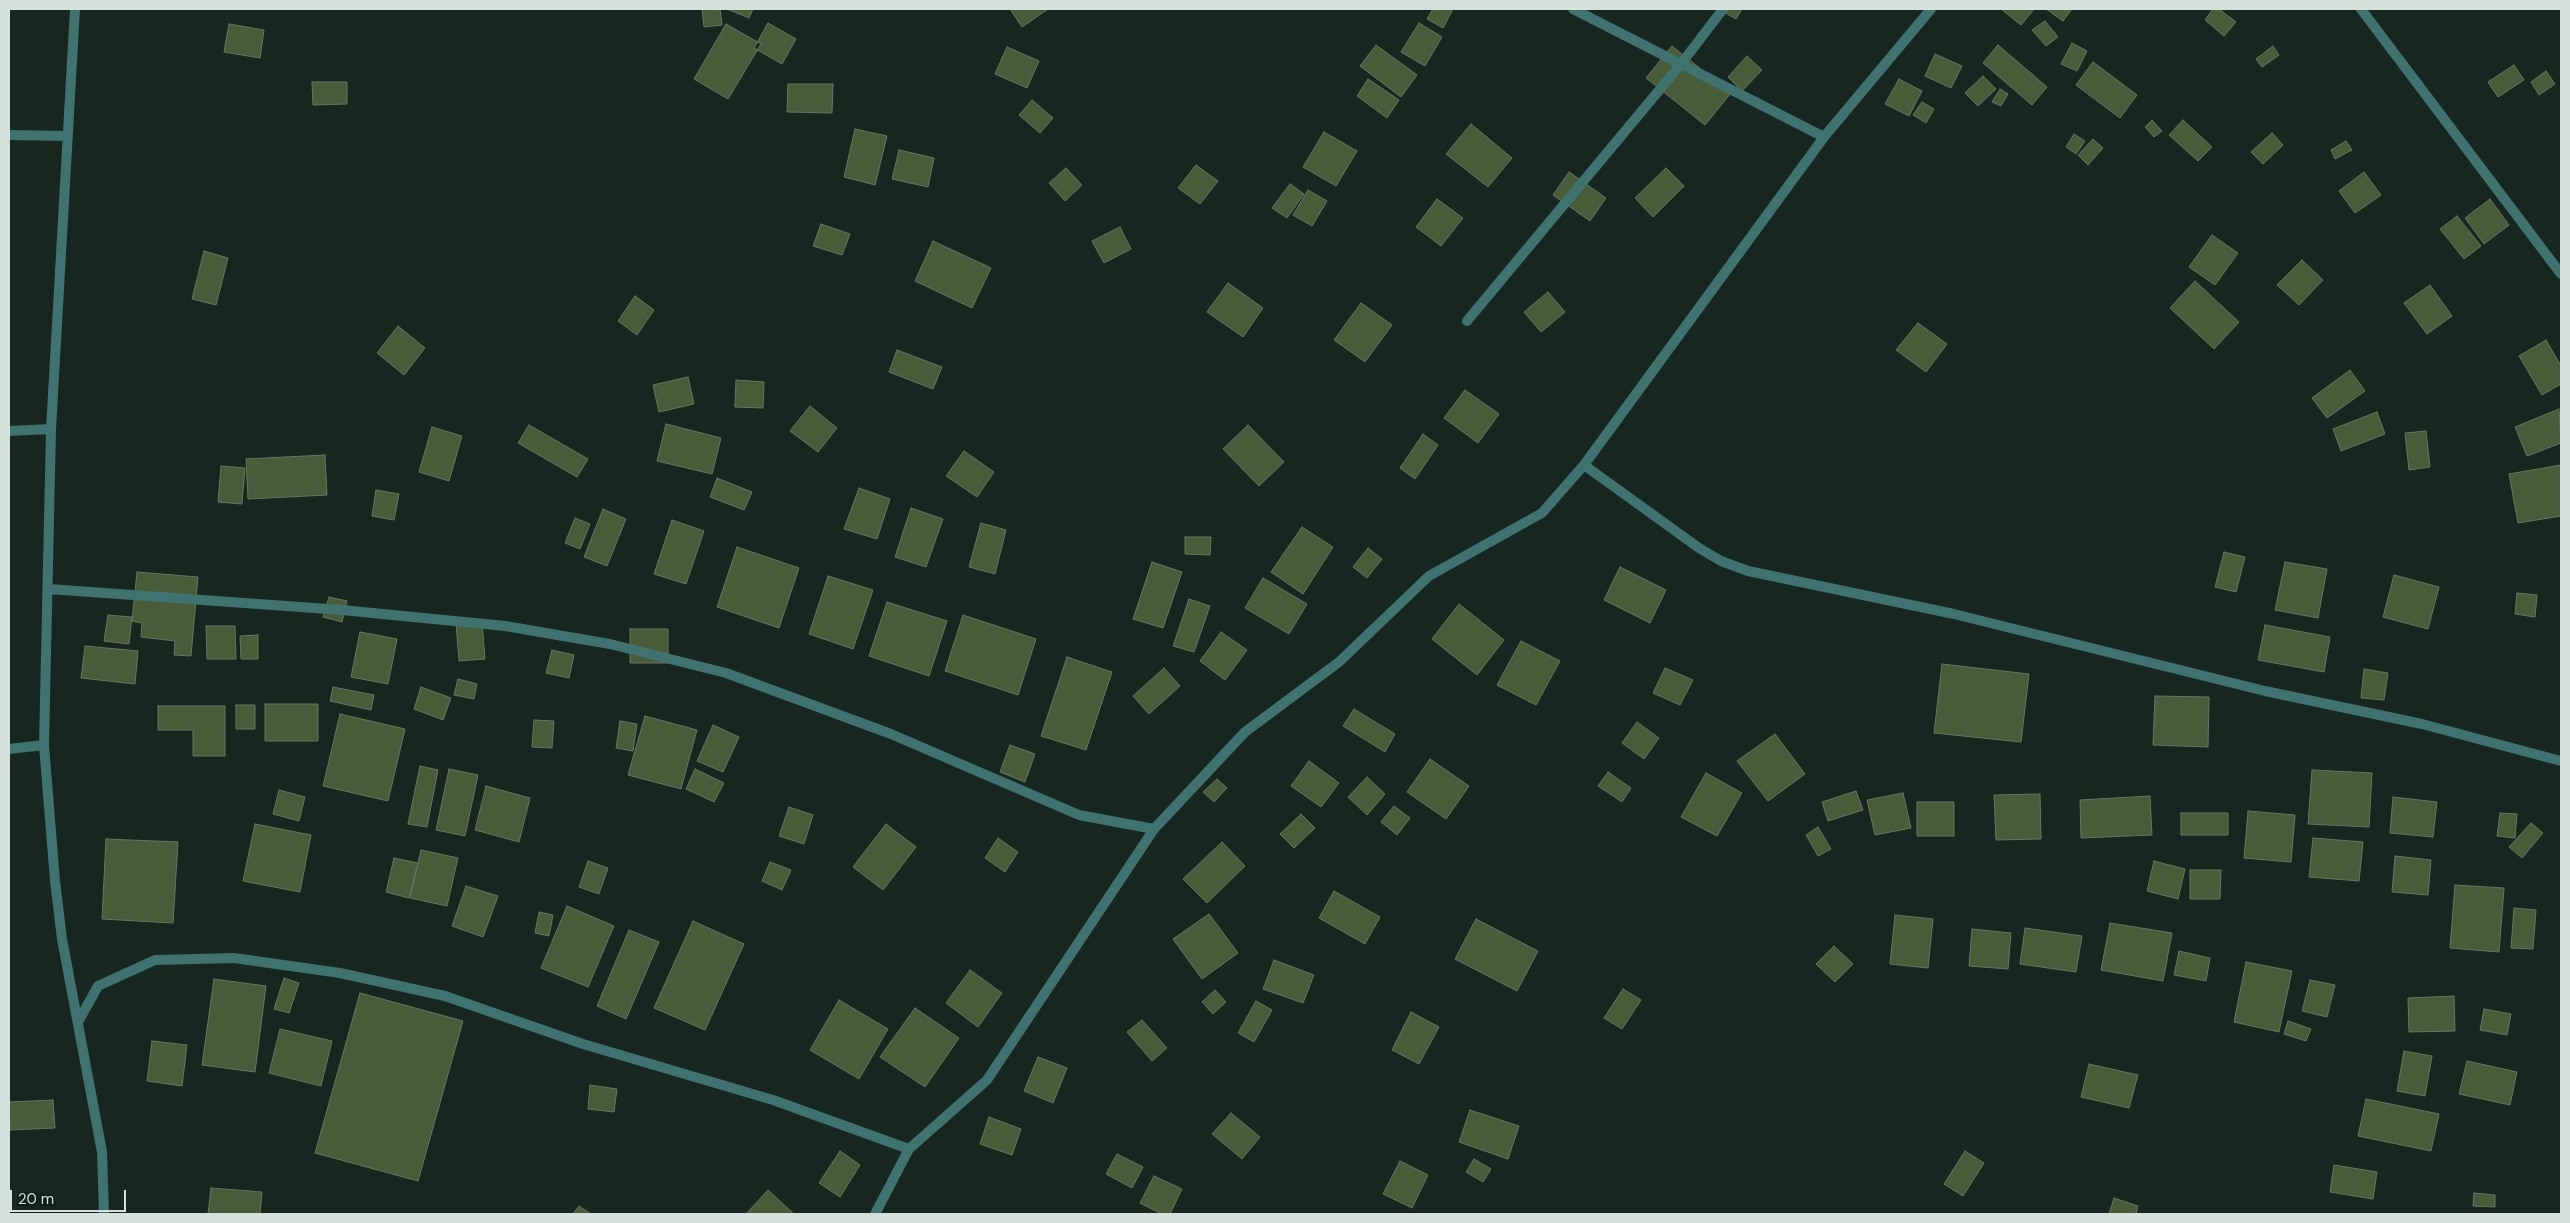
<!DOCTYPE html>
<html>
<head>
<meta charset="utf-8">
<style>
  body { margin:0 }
  #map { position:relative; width:2570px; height:1223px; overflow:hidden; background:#17261f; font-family:"DM Sans",sans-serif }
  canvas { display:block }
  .frame { position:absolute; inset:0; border:10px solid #d7e1db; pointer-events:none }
  .scale { position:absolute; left:10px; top:1190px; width:116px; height:22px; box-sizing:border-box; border:2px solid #d7e1db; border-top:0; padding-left:6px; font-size:15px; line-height:18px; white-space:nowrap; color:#d7e1db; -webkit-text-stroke:4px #0e1d15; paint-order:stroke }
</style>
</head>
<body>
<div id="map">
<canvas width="2570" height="1223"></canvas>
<div class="frame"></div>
<div class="scale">20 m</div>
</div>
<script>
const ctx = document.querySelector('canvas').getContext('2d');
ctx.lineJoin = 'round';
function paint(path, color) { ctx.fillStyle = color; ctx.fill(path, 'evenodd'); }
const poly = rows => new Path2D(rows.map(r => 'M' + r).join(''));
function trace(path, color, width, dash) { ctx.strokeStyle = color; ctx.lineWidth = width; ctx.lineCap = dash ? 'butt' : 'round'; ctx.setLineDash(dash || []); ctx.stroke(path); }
const building = poly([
  [702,9,720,9,722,25,704,27,702,9],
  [727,9,753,9,749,18,727,9],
  [1010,9,1048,9,1022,27,1010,9],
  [1433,9,1453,9,1443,28,1427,19,1433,9],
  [1719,9,1742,9,1736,19,1719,9],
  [2001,9,2034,9,2021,25,2001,9],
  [2046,9,2072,9,2063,21,2046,9],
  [2213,9,2219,9,2236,22,2224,36,2205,20,2213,9],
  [2045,21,2058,37,2046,46,2032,30,2045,21],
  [768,23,796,39,782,64,754,48,768,23],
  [1419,23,1442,37,1425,66,1401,52,1419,23],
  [229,24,264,30,260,58,224,52,229,24],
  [726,24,761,44,728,99,694,79,726,24],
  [2072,43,2087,51,2077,71,2061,64,2072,43],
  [1376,45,1417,75,1401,97,1360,66,1376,45],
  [1998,45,2047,87,2032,105,1983,63,1998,45],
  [1672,46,1731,93,1705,125,1646,78,1672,46],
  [2273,46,2279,55,2262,67,2256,59,2273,46],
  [1007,47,1039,61,1027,88,995,74,1007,47],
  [1935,54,1962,66,1951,88,1925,76,1935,54],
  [1747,56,1762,70,1742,91,1728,77,1747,56],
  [2093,62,2137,95,2120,118,2076,85,2093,62],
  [2514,65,2524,80,2498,97,2488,82,2514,65],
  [2546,71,2555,84,2539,95,2531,82,2546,71],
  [1983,76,1996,89,1978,106,1965,93,1983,76],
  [1368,79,1399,100,1387,118,1357,96,1368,79],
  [1899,79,1922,91,1909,116,1885,104,1899,79],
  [312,82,347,82,347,104,313,105,312,82],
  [788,84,833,84,832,113,787,112,788,84],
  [2000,89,2008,94,2001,106,1992,102,2000,89],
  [1032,100,1053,118,1040,133,1019,115,1032,100],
  [1922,102,1934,109,1926,123,1913,115,1922,102],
  [2152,120,2162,131,2154,137,2145,127,2152,120],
  [2183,120,2212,147,2198,161,2169,135,2183,120],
  [1471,124,1512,158,1488,187,1446,154,1471,124],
  [855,129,887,136,875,185,844,177,855,129],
  [1324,132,1357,151,1336,186,1303,167,1324,132],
  [2272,133,2283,145,2263,164,2251,152,2272,133],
  [2074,134,2085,141,2076,154,2066,147,2074,134],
  [2093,139,2103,148,2088,165,2078,155,2093,139],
  [2346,141,2352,150,2335,159,2331,150,2346,141],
  [899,150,934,158,928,187,892,179,899,150],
  [1196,165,1218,181,1200,204,1178,188,1196,165],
  [1066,168,1082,185,1065,201,1049,183,1066,168],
  [1666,168,1684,186,1653,217,1635,198,1666,168],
  [1569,172,1606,198,1590,221,1553,195,1569,172],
  [2364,172,2381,195,2355,213,2339,191,2364,172],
  [1290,184,1304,194,1287,218,1272,208,1290,184],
  [1308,190,1327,201,1312,226,1293,215,1308,190],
  [1437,199,1463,218,1441,246,1416,227,1437,199],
  [2490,199,2509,225,2484,244,2465,218,2490,199],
  [2457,216,2481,246,2464,259,2440,229,2457,216],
  [821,224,850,234,842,255,813,246,821,224],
  [1120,227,1131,249,1104,263,1092,241,1120,227],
  [2212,235,2238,253,2215,285,2189,267,2212,235],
  [933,241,991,268,972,308,915,281,933,241],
  [204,251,228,258,216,305,192,299,204,251],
  [2302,260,2323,280,2299,305,2277,285,2302,260],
  [2195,281,2239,322,2214,349,2170,308,2195,281],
  [1228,283,1263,308,1243,337,1207,312,1228,283],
  [2430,285,2452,316,2427,334,2404,303,2430,285],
  [1548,292,1565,312,1541,332,1524,312,1548,292],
  [635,296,654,310,637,335,618,321,635,296],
  [1361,303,1392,325,1365,362,1334,340,1361,303],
  [1918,323,1947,344,1926,372,1896,350,1918,323],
  [398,326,425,348,404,375,377,353,398,326],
  [2546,340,2561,366,2561,384,2542,395,2519,356,2546,340],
  [897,350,942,367,933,389,889,372,897,350],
  [2350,370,2365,391,2327,418,2312,398,2350,370],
  [688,377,694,404,659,412,653,385,688,377],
  [736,380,764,382,763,408,735,407,736,380],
  [1465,390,1499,414,1478,443,1444,418,1465,390],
  [810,406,837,428,818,452,790,431,810,406],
  [2559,409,2561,443,2527,456,2515,427,2559,409],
  [2377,412,2385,434,2341,451,2333,429,2377,412],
  [666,424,721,438,712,474,657,461,666,424],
  [529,425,588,459,577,477,518,443,529,425],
  [1248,425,1284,462,1259,486,1223,449,1248,425],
  [432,427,462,436,449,481,419,472,432,427],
  [2426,431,2430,467,2409,470,2405,433,2426,431],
  [1423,434,1438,445,1415,479,1400,468,1423,434],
  [964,451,994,472,977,497,946,476,964,451],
  [325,455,327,495,248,499,246,459,325,455],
  [2561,465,2561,516,2518,523,2509,474,2561,465],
  [221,466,245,468,242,504,218,502,221,466],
  [717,478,752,492,744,510,710,497,717,478],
  [859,488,890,499,877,539,844,529,859,488],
  [376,490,399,494,394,520,372,516,376,490],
  [911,508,943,519,926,567,895,557,911,508],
  [603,509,626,519,607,566,584,557,603,509],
  [575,518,590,524,580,549,565,543,575,518],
  [672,520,704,531,686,584,654,574,672,520],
  [981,523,1006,530,995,574,969,567,981,523],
  [1302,527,1333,547,1303,594,1271,572,1302,527],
  [1185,537,1211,537,1210,555,1185,554,1185,537],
  [737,547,799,568,779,628,717,607,737,547],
  [1368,548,1382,559,1367,578,1353,567,1368,548],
  [2224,552,2245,557,2236,592,2215,587,2224,552],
  [1152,562,1182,572,1163,628,1133,619,1152,562],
  [2285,562,2327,569,2318,618,2275,610,2285,562],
  [1620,567,1666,590,1650,623,1604,600,1620,567],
  [137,572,198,577,191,656,174,655,175,641,141,637,142,623,132,621,137,572],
  [2394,575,2439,587,2428,629,2383,617,2394,575],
  [828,576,873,590,853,649,809,634,828,576],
  [1263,578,1307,604,1289,634,1245,608,1263,578],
  [2517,593,2537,595,2535,617,2515,614,2517,593],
  [329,597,347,601,342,622,323,617,329,597],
  [1189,599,1210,606,1194,652,1173,646,1189,599],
  [887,602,947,621,929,676,869,656,887,602],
  [1459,604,1504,640,1477,675,1432,639,1459,604],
  [108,615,132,617,129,644,104,641,108,615],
  [963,615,1036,639,1018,695,945,671,963,615],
  [482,621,485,659,459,661,456,623,482,621],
  [2265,625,2330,637,2324,672,2258,660,2265,625],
  [206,626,235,626,236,659,207,659,206,626],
  [630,629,668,629,668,663,630,663,630,629],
  [360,632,397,639,388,684,351,677,360,632],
  [1221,632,1247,650,1225,680,1200,661,1221,632],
  [258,635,258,659,241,659,240,636,258,635],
  [1521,641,1560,661,1536,705,1497,685,1521,641],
  [85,646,138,651,135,684,81,678,85,646],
  [552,650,574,655,569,678,546,673,552,650],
  [1067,657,1112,672,1086,750,1041,736,1067,657],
  [1942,664,2029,674,2021,742,1934,733,1942,664],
  [1164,668,1180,686,1149,714,1133,696,1164,668],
  [1665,668,1693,680,1680,705,1653,693,1665,668],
  [2364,669,2388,673,2384,700,2361,698,2364,669],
  [458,679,477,684,474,699,454,695,458,679],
  [333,687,374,695,371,710,330,701,333,687],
  [421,687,451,698,443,720,414,709,421,687],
  [2155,696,2209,697,2208,747,2153,745,2155,696],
  [265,704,318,704,318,741,265,741,265,704],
  [236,705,255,705,255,729,236,729,236,705],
  [158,706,225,706,225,756,193,756,193,730,158,730,158,706],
  [1354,709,1395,734,1385,752,1343,726,1354,709],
  [340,714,405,729,388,801,323,786,340,714],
  [645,716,697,730,681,789,628,775,645,716],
  [534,720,554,721,552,748,532,747,534,720],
  [620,721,637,724,633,751,616,748,620,721],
  [1637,722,1659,738,1644,759,1622,743,1637,722],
  [713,725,739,737,723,772,697,761,713,725],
  [1775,734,1805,774,1768,801,1737,761,1775,734],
  [1010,745,1035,754,1025,782,1000,772,1010,745],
  [1430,759,1469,786,1446,819,1407,792,1430,759],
  [1309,761,1339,783,1321,807,1291,786,1309,761],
  [420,766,438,770,427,827,408,824,420,766],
  [449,769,478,775,465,836,436,830,449,769],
  [695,769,724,783,714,802,686,789,695,769],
  [2312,770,2372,773,2369,827,2308,824,2312,770],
  [1608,772,1631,788,1622,802,1598,786,1608,772],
  [1706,773,1742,793,1717,836,1681,817,1706,773],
  [1367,777,1385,794,1367,815,1348,797,1367,777],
  [1217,779,1227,788,1214,802,1203,792,1217,779],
  [486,786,530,798,519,842,475,830,486,786],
  [279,790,305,797,299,821,273,814,279,790],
  [1856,791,1863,810,1828,821,1822,802,1856,791],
  [1903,793,1911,828,1875,835,1867,800,1903,793],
  [2040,794,2041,839,1996,840,1994,795,2040,794],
  [2150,796,2152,835,2081,838,2080,800,2150,796],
  [2393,797,2437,802,2433,837,2390,833,2393,797],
  [1917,802,1954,802,1954,836,1917,836,1917,802],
  [1394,806,1410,818,1397,835,1381,822,1394,806],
  [789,807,813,815,804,844,779,836,789,807],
  [2248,811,2295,815,2291,862,2244,858,2248,811],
  [2181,813,2228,813,2228,835,2181,835,2181,813],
  [2500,813,2517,814,2515,838,2497,836,2500,813],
  [1301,814,1315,828,1294,848,1280,834,1301,814],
  [2531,823,2543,833,2522,858,2509,847,2531,823],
  [255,824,311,835,300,892,243,881,255,824],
  [886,824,916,847,883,890,853,867,886,824],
  [1818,827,1831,849,1818,856,1806,835,1818,827],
  [998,838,1018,852,1005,872,985,858,998,838],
  [2313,838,2363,842,2359,881,2309,877,2313,838],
  [106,839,178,842,173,923,102,919,106,839],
  [1222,842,1245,866,1207,903,1183,879,1222,842],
  [421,850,458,858,447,906,410,898,421,850],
  [2395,856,2431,860,2428,895,2392,892,2395,856],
  [394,858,418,863,409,898,386,892,394,858],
  [588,861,608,868,599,894,579,887,588,861],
  [2154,861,2185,869,2178,899,2147,891,2154,861],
  [770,862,791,870,782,890,762,881,770,862],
  [2190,870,2221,870,2220,899,2190,899,2190,870],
  [2455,885,2504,888,2499,952,2450,948,2455,885],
  [466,886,498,896,483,937,452,926,466,886],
  [1334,891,1380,917,1365,944,1319,918,1334,891],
  [567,906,614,926,588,987,541,968,567,906],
  [2514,908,2536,910,2533,949,2511,948,2514,908],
  [539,912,553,915,549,936,535,933,539,912],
  [1209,914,1238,953,1202,979,1173,939,1209,914],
  [1895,915,1933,919,1928,968,1890,964,1895,915],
  [1476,919,1538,951,1517,991,1455,959,1476,919],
  [693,921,744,944,705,1030,654,1008,693,921],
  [2110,923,2172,933,2163,981,2101,970,2110,923],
  [2025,928,2082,936,2076,972,2020,964,2025,928],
  [1972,929,2011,933,2008,969,1969,966,1972,929],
  [629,930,659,942,626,1019,597,1006,629,930],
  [1834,946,1853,964,1835,982,1816,964,1834,946],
  [2179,951,2210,958,2206,981,2174,975,2179,951],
  [1274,960,1314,975,1303,1003,1263,989,1274,960],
  [2246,962,2292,971,2279,1032,2234,1022,2246,962],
  [970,970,1002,993,978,1027,946,1003,970,970],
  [284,978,299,983,289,1013,274,1009,284,978],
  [214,979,266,986,255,1072,202,1065,214,979],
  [2310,980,2335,985,2327,1017,2302,1011,2310,980],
  [1623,989,1641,1000,1622,1029,1604,1018,1623,989],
  [1215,990,1226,1002,1213,1014,1202,1002,1215,990],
  [360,993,463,1021,418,1181,315,1153,360,993],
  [2454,996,2455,1031,2409,1032,2408,998,2454,996],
  [839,1000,888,1029,859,1079,810,1050,839,1000],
  [1256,1001,1272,1010,1254,1042,1238,1033,1256,1001],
  [915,1008,959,1038,925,1087,880,1057,915,1008],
  [2484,1009,2511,1014,2507,1035,2480,1030,2484,1009],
  [1411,1012,1439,1027,1419,1064,1392,1050,1411,1012],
  [1142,1020,1167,1048,1152,1061,1127,1032,1142,1020],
  [2288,1021,2311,1029,2306,1041,2284,1034,2288,1021],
  [280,1029,332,1041,321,1086,269,1073,280,1029],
  [152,1041,187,1045,182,1086,147,1081,152,1041],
  [2404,1051,2432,1056,2425,1096,2397,1091,2404,1051],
  [1038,1057,1067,1068,1053,1103,1024,1091,1038,1057],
  [2467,1061,2517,1072,2510,1105,2459,1094,2467,1061],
  [2089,1064,2138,1075,2129,1108,2081,1097,2089,1064],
  [590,1085,617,1089,614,1112,588,1109,590,1085],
  [2366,1099,2439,1114,2431,1151,2358,1136,2366,1099],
  [53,1100,55,1128,10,1130,9,1102,53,1100],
  [1470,1110,1519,1126,1508,1159,1459,1142,1470,1110],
  [1231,1113,1260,1137,1242,1159,1212,1134,1231,1113],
  [989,1117,1021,1129,1012,1155,980,1144,989,1117],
  [840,1151,860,1165,840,1197,819,1183,840,1151],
  [1965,1151,1984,1163,1963,1196,1944,1184,1965,1151],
  [1117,1154,1143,1167,1132,1188,1106,1174,1117,1154],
  [1474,1159,1491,1169,1483,1182,1466,1172,1474,1159],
  [1400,1161,1428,1175,1412,1208,1383,1194,1400,1161],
  [2334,1165,2377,1172,2373,1199,2330,1192,2334,1165],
  [1154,1176,1182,1189,1170,1214,1162,1214,1140,1203,1154,1176],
  [211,1188,262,1192,260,1214,208,1214,211,1188],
  [768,1190,794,1214,746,1214,768,1190],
  [2474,1193,2495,1195,2495,1207,2473,1206,2474,1193],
  [2114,1198,2138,1206,2136,1214,2109,1214,2114,1198],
  [579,1206,591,1214,573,1214,579,1206]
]);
paint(building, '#485c39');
trace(building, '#6b7465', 1);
trace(poly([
  [75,9,51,429,44,745,55,881,62,939,102,1152,104,1214],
  [1573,9,1824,137],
  [2361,9,2561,274],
  [9,135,68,136],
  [1467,321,1681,64,1723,9],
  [9,431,51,429],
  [1584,465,1699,548,1721,561,1748,571,1954,614,2265,691,2422,724,2561,761],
  [49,589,342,610,505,626,610,644,726,673,891,734,1079,815,1154,829],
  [9,749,44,745],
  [78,1022,98,986,155,960,234,958,340,973,445,996,583,1044,773,1100,909,1149],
  [875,1214,909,1149,987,1080,1154,829,1245,732,1339,662,1429,576,1542,513,1584,465,1824,137,1931,9]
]), '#40726f', 10);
</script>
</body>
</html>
